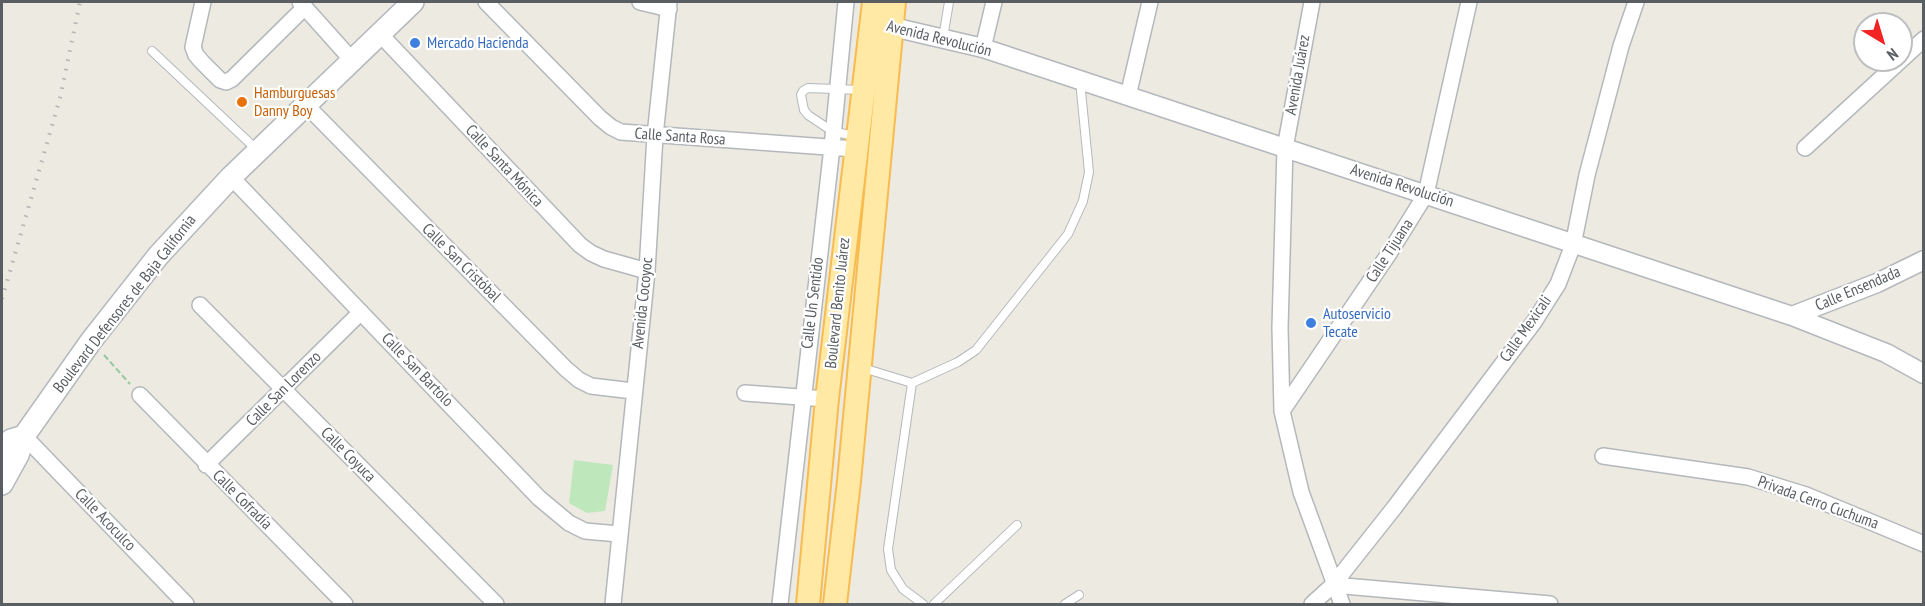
<!DOCTYPE html>
<html>
<head>
<meta charset="utf-8">
<style>
  body { margin:0 }
  #map { position:relative; width:1925px; height:606px; overflow:hidden; background:#edeae1; font-family:"PT Sans Narrow",sans-serif }
  canvas { display:block }
  .frame { position:absolute; inset:0; border:3px solid #595e63; pointer-events:none }
  .north { position:absolute; left:1853px; top:12px; width:60px; height:60px; box-sizing:border-box; background:#fff; border:2px solid #bdbfc1; border-radius:50%; rotate:142deg; font-size:16px; font-weight:700; line-height:24px; text-align:center; color:#595e63 }
  .north::after { content:''; display:block; margin:auto; width:21px; height:27px; background:#f12323; clip-path:polygon(50% 0,100% 100%,50% 72%,0 100%) }
</style>
</head>
<body>
<div id="map">
<canvas width="1925" height="606"></canvas>
<div class="frame"></div>
<div class="north">N</div>
</div>
<script>
const ctx = document.querySelector('canvas').getContext('2d');
ctx.lineJoin = 'round';
function paint(path, color) { ctx.fillStyle = color; ctx.fill(path, 'evenodd'); }
const poly = rows => new Path2D(rows.map(r => 'M' + r).join(''));
function trace(path, color, width, dash) { ctx.strokeStyle = color; ctx.lineWidth = width; ctx.lineCap = dash ? 'butt' : 'round'; ctx.setLineDash(dash || []); ctx.stroke(path); }
function write(font, color, halo, rows, align = 'center') {
  ctx.font = font + ' "PT Sans Narrow",sans-serif'; ctx.lineWidth = 4.5; ctx.setLineDash([]); ctx.textBaseline = 'middle'; ctx.strokeStyle = halo; ctx.fillStyle = color; for (const [text, x, y, turn = 0] of rows) {
    ctx.save(); ctx.translate(x, y); ctx.rotate((+turn || 0) * Math.PI / 180); ctx.textAlign = isNaN(turn) ? turn : align; if (halo) ctx.strokeText(text, 0, 0); ctx.fillText(text, 0, 0); ctx.restore();
  }
}
paint(poly([
  [574,460,613,465,605,511,587,513,569,503]
]), '#bfe7bc');
const service = poly([
  [943,38,949,2],
  [152,51,256,149],
  [854,136,832,131,808,115,804,110,801,95,803,91,808,88,862,90],
  [863,368,912,383,958,362,976,350,1068,234,1083,201,1089,172,1080,81],
  [912,383,888,549,891,570,903,589,923,604],
  [934,604,1017,525],
  [1065,604,1079,595]
]);
const minor = poly([
  [203,2,193,47,196,55,202,62,220,80,226,82,232,79,305,7],
  [300,2,351,59],
  [486,2,600,118,611,127,621,132,855,149],
  [640,2,669,9],
  [1312,2,1285,148,1280,328,1282,411,1301,492,1342,604],
  [379,33,580,245,591,253,604,259,647,271],
  [983,48,994,2],
  [1128,96,1150,2],
  [305,104,566,369,579,380,591,386,633,391],
  [1805,148,1924,39],
  [231,177,539,498,569,523,585,531,619,534],
  [200,305,496,604],
  [745,393,827,399],
  [140,395,345,604],
  [1282,411,1388,255,1426,194,1469,2],
  [24,436,186,604],
  [1603,456,1748,477,1806,495,1924,544],
  [206,465,361,312],
  [1333,585,1550,604],
  [613,604,647,271,655,136,669,2],
  [780,604,832,147,846,2],
  [1312,604,1333,585,1394,508,1534,322,1558,284,1573,245,1587,175,1621,46,1636,2]
]);
const tertiary = poly([
  [880,24,983,48,1792,316,1886,353,1924,374],
  [1792,316,1877,283,1924,260]
]);
const secondary = poly([
  [2,451,11,440,24,436],
  [2,484,18,455,24,436,91,341,158,256,231,177,413,2]
]);
const primary = poly([
  [808,604,827,399,874,2],
  [835,604,849,481,894,2]
]);
trace(service, '#b4b8bc', 10);
trace(minor, '#b4b8bc', 18);
trace(tertiary, '#b4b8bc', 21);
trace(secondary, '#b5b9bf', 24);
trace(primary, '#f8bb4f', 26);
trace(poly([
  [104,355,130,384]
]), '#94c89f', 2, [6, 3]);
trace(service, '#fff', 8);
trace(minor, '#fff', 15);
trace(tertiary, '#fff', 18);
trace(secondary, '#fff', 21);
trace(primary, '#ffe9a4', 22);
trace(poly([
  [2,299,60,98,80,2]
]), '#b3b4b4', 4, [1.5, 8]);
for (const [x, y, r, color] of [
  [415,43,6,"#3f7fe0"],
  [242,102,6,"#e8710a"],
  [1311,323,6,"#3f7fe0"]
]) { const dot = new Path2D(); dot.arc(x, y, r, 0, 2 * Math.PI); ctx.fillStyle = color; ctx.fill(dot); trace(dot, '#fff', 2); }
write('16px', '#595e63', '#fff', [
  ["Avenida Revolución",939,39,14],
  ["Avenida Juárez",1298,75,-80],
  ["Calle Santa Rosa",680,137,4],
  ["Calle Santa Mónica",504,166,47],
  ["Avenida Revolución",1402,186,18],
  ["Calle Tijuana",1390,251,-57],
  ["Calle San Cristóbal",461,263,45],
  ["Calle Ensendada",1858,289,-23],
  ["Avenida Cocoyoc",643,303,-84],
  ["Calle Un Sentido",813,303,-83],
  ["Boulevard Benito Juárez",838,303,-84],
  ["Boulevard Defensores de Baja California",125,304,-52],
  ["Calle Mexicali",1526,329,-55],
  ["Calle San Bartolo",417,370,46],
  ["Calle San Lorenzo",284,389,-45],
  ["Calle Coyuca",348,455,45],
  ["Calle Cofradía",242,500,45],
  ["Privada Cerro Cuchuma",1818,503,20],
  ["Calle Acoculco",105,520,46]
]);
write('16px', '#366cbe', '#fff', [
  ["Mercado Hacienda",427,43],
  ["Autoservicio",1323,314],
  ["Tecate",1323,332]
], 'left');
write('16px', '#c56008', '#fff', [
  ["Hamburguesas",254,93],
  ["Danny Boy",254,111]
], 'left');
</script>
</body>
</html>
